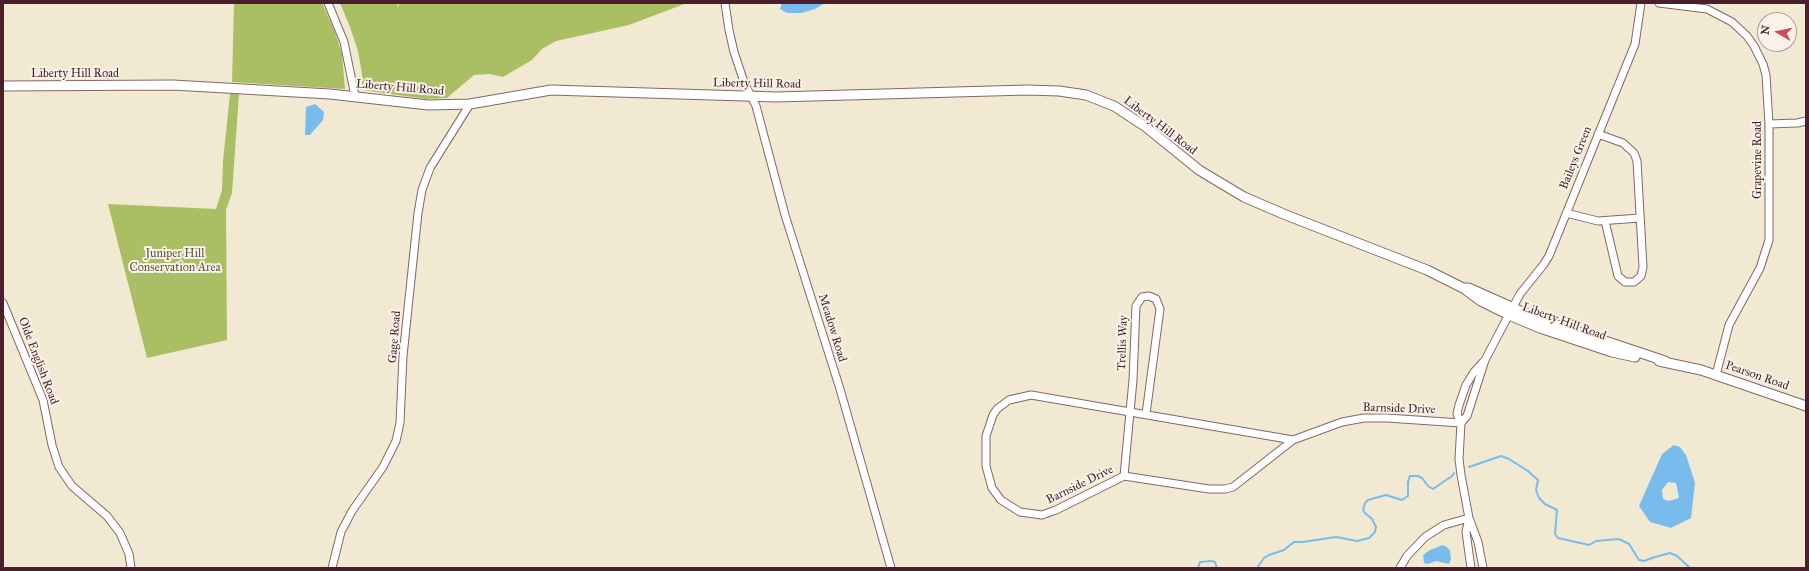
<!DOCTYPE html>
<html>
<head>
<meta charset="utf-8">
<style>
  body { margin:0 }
  #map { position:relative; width:1809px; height:571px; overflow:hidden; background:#f2e9d3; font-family:"IM FELL Great Primer",serif }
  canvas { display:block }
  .frame { position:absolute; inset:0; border:4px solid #4a1f2b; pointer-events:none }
  .north { position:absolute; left:1757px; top:12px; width:40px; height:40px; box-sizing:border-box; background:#f7f3e8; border:1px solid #b29e9c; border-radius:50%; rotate:279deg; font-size:11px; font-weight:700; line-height:16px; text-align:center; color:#4a1f2b }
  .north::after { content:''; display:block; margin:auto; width:14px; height:18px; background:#d1495b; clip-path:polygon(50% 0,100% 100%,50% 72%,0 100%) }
</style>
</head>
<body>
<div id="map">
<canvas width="1809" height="571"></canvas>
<div class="frame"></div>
<div class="north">N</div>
</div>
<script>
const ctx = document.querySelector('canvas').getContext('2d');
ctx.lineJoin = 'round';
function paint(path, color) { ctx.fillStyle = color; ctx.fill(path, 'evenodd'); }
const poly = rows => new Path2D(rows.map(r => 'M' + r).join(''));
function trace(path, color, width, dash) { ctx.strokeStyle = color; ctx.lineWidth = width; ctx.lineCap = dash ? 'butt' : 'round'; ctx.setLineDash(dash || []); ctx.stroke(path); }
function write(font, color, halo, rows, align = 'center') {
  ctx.font = font + ' "IM FELL Great Primer",serif'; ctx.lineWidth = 4; ctx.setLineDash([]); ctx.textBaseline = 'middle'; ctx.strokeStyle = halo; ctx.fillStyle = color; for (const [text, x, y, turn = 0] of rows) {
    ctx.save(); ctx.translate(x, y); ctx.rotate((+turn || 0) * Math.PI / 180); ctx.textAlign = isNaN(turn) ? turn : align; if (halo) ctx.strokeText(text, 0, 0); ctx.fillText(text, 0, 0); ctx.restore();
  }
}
paint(poly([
  [234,3,322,3,335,32,342,54,345,89,232,82],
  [340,3,397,3,398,8,399,3,687,3,629,25,556,41,542,49,532,60,503,77,490,74,474,75,447,98,426,99,362,90,362,74,358,51,350,27],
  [230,94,239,94,232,193,226,210,227,340,147,358,108,204,216,209,222,190,223,161]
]), '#aabf64');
paint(poly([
  [782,3,825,3,815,9,802,13,787,13,780,9],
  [315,104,324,112,323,120,310,135,305,135,306,107],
  [1674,445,1680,447,1686,455,1695,483,1691,518,1671,528,1650,522,1639,506,1662,454],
  [1668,482,1676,483,1679,498,1669,501,1663,499,1662,490],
  [1443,545,1447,547,1450,551,1451,559,1449,564,1436,561,1428,564,1424,563,1423,555,1430,550]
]), '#78bcee');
trace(poly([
  [1469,467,1501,456,1509,459,1528,471,1538,480,1536,490,1539,498,1545,504,1557,510,1555,534,1558,538,1589,545,1596,541,1619,539,1629,544,1639,560,1644,561,1655,557,1670,553,1677,556,1690,568],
  [1198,568,1200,562,1211,561,1215,562,1217,568],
  [1257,568,1264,558,1269,555,1284,550,1294,542,1303,542,1336,537,1357,541,1369,538,1375,532,1376,527,1372,519,1365,513,1363,510,1365,503,1368,500,1386,495,1402,500,1408,496,1408,482,1410,476,1418,476,1422,478,1428,486,1433,489,1452,476,1454,473]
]), '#78bcee', 2);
const minor = poly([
  [328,3,344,42,355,96],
  [725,3,729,30,734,52,744,82,756,106,785,215,840,389,891,568],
  [1659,3,1707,9,1732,22,1747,36,1754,46,1763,64,1766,75,1769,124,1769,240,1760,268,1729,325,1716,375],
  [1769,124,1797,123,1806,121],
  [1598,134,1623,143,1634,153,1637,161,1643,267,1641,276,1634,282,1625,282,1618,276,1605,221],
  [1566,213,1598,221,1640,218],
  [3,303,43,400,52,445,59,467,72,486,107,516,120,533,129,554,131,568],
  [1461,423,1467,416,1485,360,1505,322,1520,294,1544,264,1549,256,1635,44,1641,3],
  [1293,440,1031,395,1009,400,997,409,993,415,986,436,986,466,992,488,1001,500,1020,512,1042,515,1056,510,1124,476,1209,489,1225,489,1233,487,1293,440,1342,422,1364,418,1387,418,1461,423],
  [1124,476,1133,380,1136,306,1142,297,1149,296,1156,299,1160,309,1146,414],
  [1469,518,1466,532,1471,568],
  [332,568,341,532,352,511,383,467,396,441,400,423,403,356,418,213,422,190,430,168,470,104],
  [1400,568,1407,556,1425,537,1444,525,1469,518],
  [1483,568,1478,542,1469,518,1461,475,1459,459,1461,423,1457,414,1459,405,1466,385,1474,372,1483,362]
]);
const tertiary = poly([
  [3,86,173,85,330,94,428,105,470,104,551,90,776,97,1027,90,1059,91,1086,95,1114,106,1146,127,1199,170,1244,197,1286,215,1427,270,1463,288,1469,288,1536,318,1665,361],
  [1466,290,1481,301,1509,315,1540,328,1612,352,1635,357],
  [1659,361,1701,370,1806,406]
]);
trace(minor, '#856666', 9);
trace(tertiary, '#856666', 11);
trace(minor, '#fff', 7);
trace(tertiary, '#fff', 9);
write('12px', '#4a1f2b', '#f7f3e8', [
  ["Liberty Hill Road",75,74],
  ["Liberty Hill Road",757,84,1],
  ["Liberty Hill Road",400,88,5],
  ["Liberty Hill Road",1160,126,37],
  ["Baileys Green",1576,158,-68],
  ["Grapevine Road",1758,160,-90],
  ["Liberty Hill Road",1564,322,20],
  ["Meadow Road",832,328,73],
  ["Gage Road",395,337,-85],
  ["Trellis Way",1123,343,-88],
  ["Olde English Road",38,361,69],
  ["Pearson Road",1757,376,19],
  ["Barnside Drive",1399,409,2],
  ["Barnside Drive",1080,485,-26]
]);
write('12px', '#674f3c', '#f7f3e8', [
  ["Juniper Hill",175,254],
  ["Conservation Area",175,268]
]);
</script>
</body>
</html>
